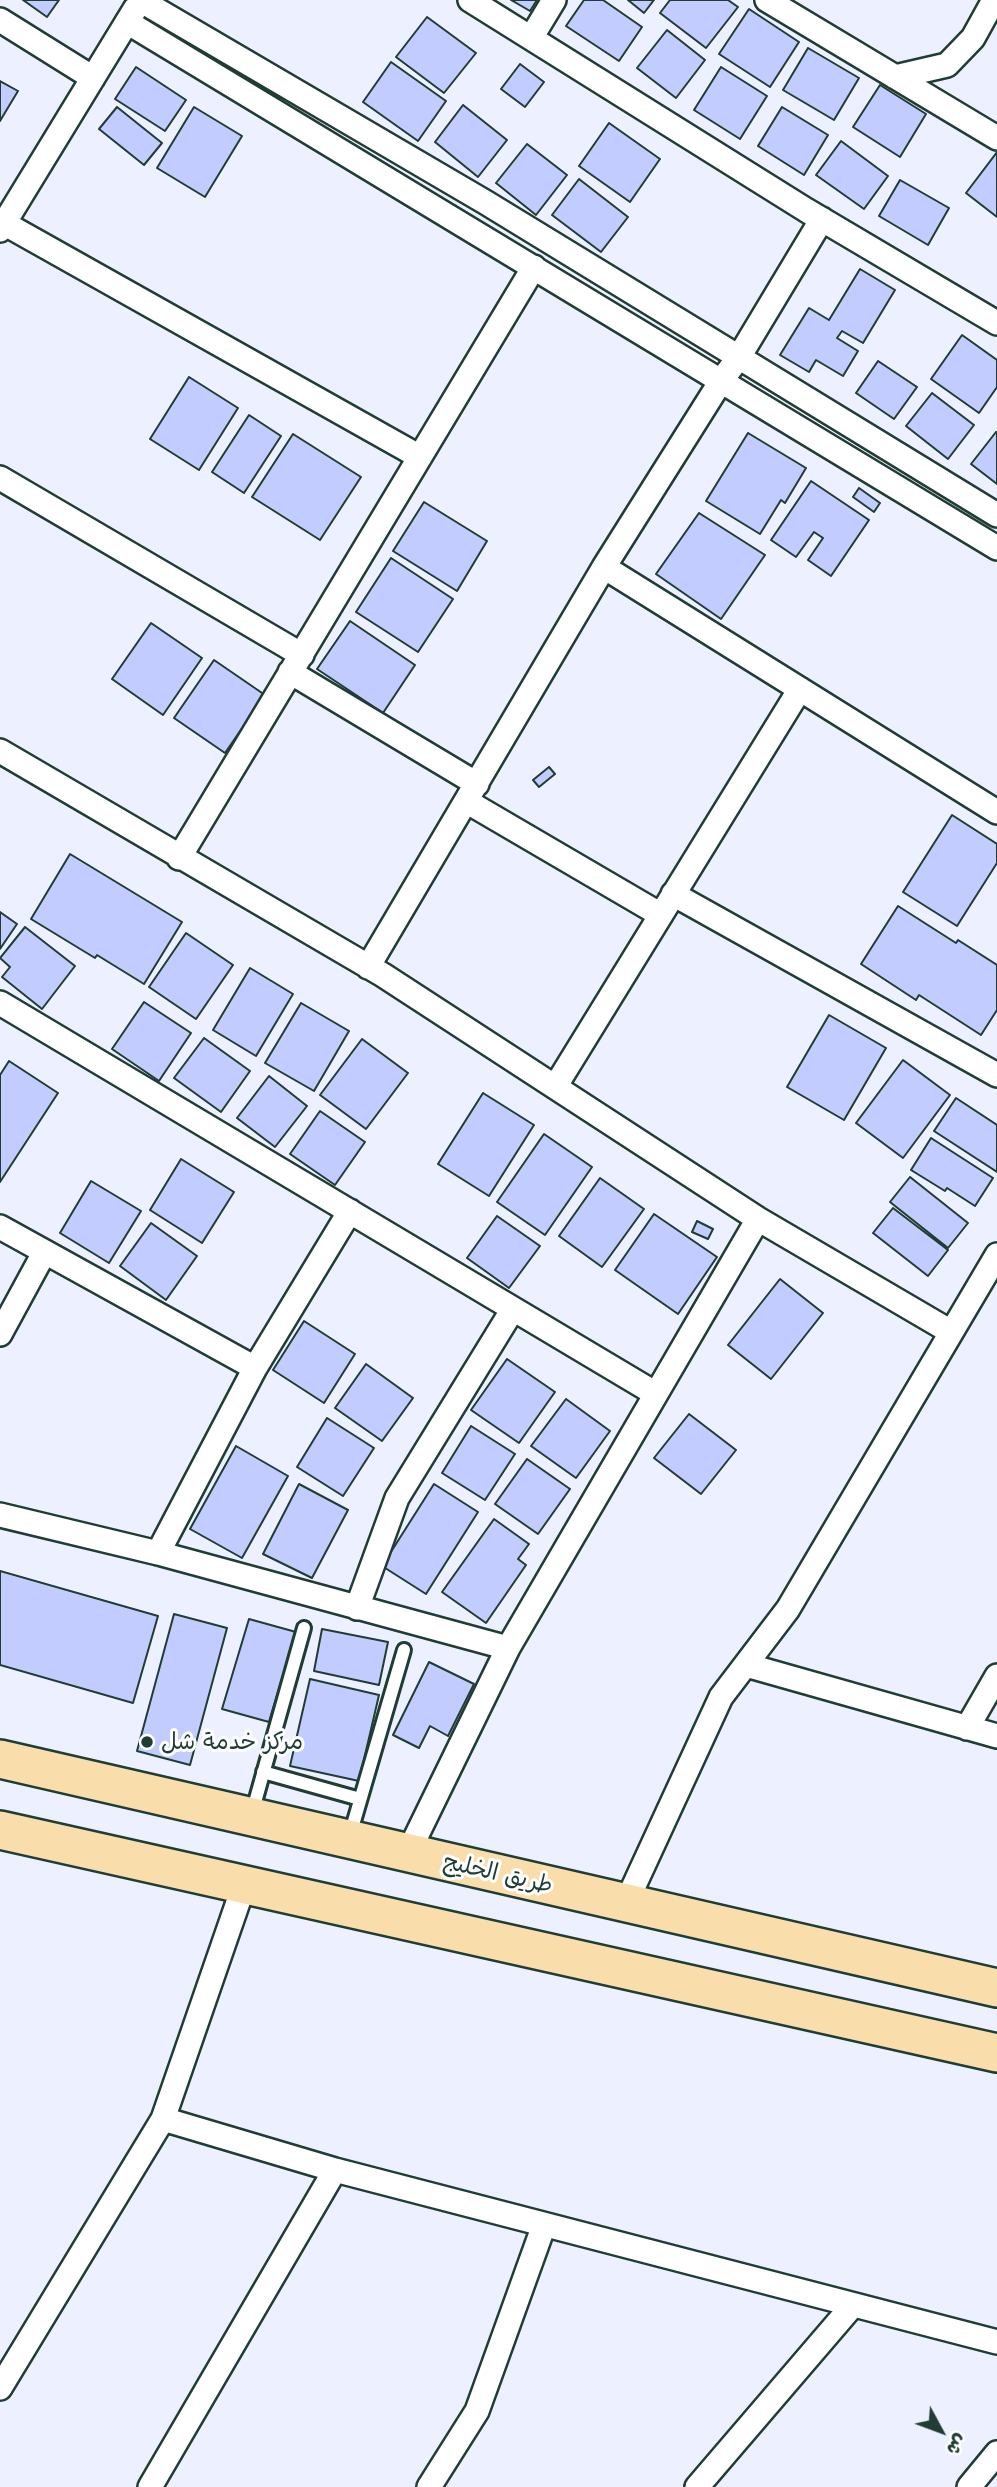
<!DOCTYPE html>
<html>
<head>
<meta charset="utf-8">
<style>
  body { margin:0 }
  #map { position:relative; width:997px; height:2487px; overflow:hidden; background:#edf0ff; font-family:"Comic Neue","Playpen Sans Arabic",sans-serif }
  canvas { display:block }
  .north { position:absolute; left:906px; top:2396px; width:70px; height:70px; -webkit-text-stroke:5px #fff; paint-order:stroke; rotate:131deg; font-size:19px; font-weight:700; line-height:28px; text-align:center; color:#1f3d34 }
  .north::after { content:''; display:block; margin:auto; width:24px; height:32px; background:#1f3d34; clip-path:polygon(50% 0,100% 100%,50% 72%,0 100%) }
</style>
</head>
<body>
<div id="map">
<canvas width="997" height="2487"></canvas>
<div class="north">ش</div>
</div>
<script>
const ctx = document.querySelector('canvas').getContext('2d');
ctx.lineJoin = 'round';
function paint(path, color) { ctx.fillStyle = color; ctx.fill(path, 'evenodd'); }
const poly = rows => new Path2D(rows.map(r => 'M' + r).join(''));
function trace(path, color, width, dash) { ctx.strokeStyle = color; ctx.lineWidth = width; ctx.lineCap = dash ? 'butt' : 'round'; ctx.setLineDash(dash || []); ctx.stroke(path); }
function write(font, color, halo, rows, align = 'center') {
  ctx.font = font + ' "Comic Neue","Playpen Sans Arabic",sans-serif'; ctx.lineWidth = 6; ctx.setLineDash([]); ctx.textBaseline = 'middle'; ctx.strokeStyle = halo; ctx.fillStyle = color; for (const [text, x, y, turn = 0] of rows) {
    ctx.save(); ctx.translate(x, y); ctx.rotate((+turn || 0) * Math.PI / 180); ctx.textAlign = isNaN(turn) ? turn : align; if (halo) ctx.strokeText(text, 0, 0); ctx.fillText(text, 0, 0); ctx.restore();
  }
}
const building = poly([
  [23,0,59,0,47,17,23,0],
  [511,0,537,0,530,11,511,0],
  [584,0,603,0,642,27,619,61,566,26,584,0],
  [628,0,654,0,644,13,628,0],
  [670,0,728,0,738,7,706,48,660,13,670,0],
  [749,9,799,42,770,87,719,54,749,9],
  [427,17,476,53,444,93,396,57,427,17],
  [667,30,705,60,676,98,637,68,667,30],
  [808,48,859,78,834,120,783,90,808,48],
  [391,62,446,101,418,141,363,102,391,62],
  [520,64,544,82,525,107,501,89,520,64],
  [136,67,186,100,165,131,115,99,136,67],
  [721,67,767,96,740,139,694,110,721,67],
  [0,81,18,91,0,121,0,81],
  [880,85,926,114,900,157,853,127,880,85],
  [463,105,507,140,478,177,435,142,463,105],
  [117,107,162,143,144,165,99,129,117,107],
  [194,107,242,136,205,197,157,168,194,107],
  [782,107,828,135,804,175,758,146,782,107],
  [609,123,660,159,630,202,579,166,609,123],
  [841,141,888,176,864,209,816,175,841,141],
  [527,144,567,175,536,215,496,183,527,144],
  [997,152,997,217,966,193,997,152],
  [579,179,628,217,601,252,552,215,579,179],
  [900,180,949,208,928,245,879,216,900,180],
  [860,269,895,290,863,343,842,331,837,338,858,351,843,376,816,360,809,372,780,355,809,308,829,320,860,269],
  [962,335,997,360,997,387,979,413,931,379,962,335],
  [878,361,917,387,894,419,856,393,878,361],
  [189,377,238,408,199,470,150,439,189,377],
  [932,393,974,425,948,459,906,426,932,393],
  [249,415,281,436,244,493,212,472,249,415],
  [996,432,997,433,997,484,971,464,996,432],
  [748,433,806,468,785,503,781,500,760,534,706,501,748,433],
  [293,434,361,477,320,540,252,497,293,434],
  [811,481,869,520,831,576,808,560,823,538,814,532,796,557,771,540,811,481],
  [859,488,880,503,874,512,853,497,859,488],
  [424,502,487,541,457,591,393,551,424,502],
  [699,513,765,555,721,619,656,574,699,513],
  [391,558,453,599,418,652,356,612,391,558],
  [350,621,415,665,383,713,317,669,350,621],
  [151,623,202,658,163,715,112,679,151,623],
  [214,660,265,695,225,753,174,718,214,660],
  [549,767,555,774,539,787,533,780,549,767],
  [952,815,997,844,997,863,957,926,903,892,952,815],
  [70,854,182,922,144,984,97,955,95,958,31,919,70,854],
  [898,906,956,943,958,940,997,965,997,1010,981,1035,919,995,916,1000,861,964,898,906],
  [0,912,17,924,0,949,0,912],
  [25,927,75,966,42,1009,2,977,10,967,0,958,25,927],
  [186,933,233,965,196,1019,149,987,186,933],
  [250,968,293,994,256,1056,213,1030,250,968],
  [144,1002,191,1033,159,1081,112,1049,144,1002],
  [301,1003,349,1031,314,1091,265,1063,301,1003],
  [829,1015,886,1048,844,1120,787,1087,829,1015],
  [204,1038,250,1071,221,1112,174,1078,204,1038],
  [362,1039,408,1073,366,1129,320,1095,362,1039],
  [903,1060,950,1095,903,1158,856,1123,903,1060],
  [9,1061,58,1093,0,1182,0,1075,9,1061],
  [269,1076,307,1106,275,1147,237,1118,269,1076],
  [483,1093,534,1125,489,1196,438,1164,483,1093],
  [956,1098,997,1125,997,1172,934,1131,956,1098],
  [320,1111,365,1142,335,1185,290,1154,320,1111],
  [544,1134,592,1167,545,1235,497,1202,544,1134],
  [931,1138,993,1178,975,1206,947,1188,945,1191,911,1170,931,1138],
  [181,1159,234,1192,202,1243,150,1210,181,1159],
  [910,1177,968,1223,948,1248,890,1202,910,1177],
  [600,1178,644,1209,602,1267,559,1236,600,1178],
  [91,1181,141,1211,109,1263,60,1233,91,1181],
  [893,1208,948,1250,928,1276,873,1233,893,1208],
  [654,1214,717,1257,678,1314,615,1270,654,1214],
  [497,1216,540,1246,509,1288,467,1258,497,1216],
  [697,1221,713,1229,708,1239,692,1232,697,1221],
  [151,1223,197,1256,166,1300,120,1266,151,1223],
  [780,1279,823,1313,771,1379,728,1345,780,1279],
  [304,1321,355,1354,324,1403,273,1370,304,1321],
  [507,1359,555,1392,519,1443,471,1410,507,1359],
  [366,1364,413,1398,382,1441,335,1408,366,1364],
  [566,1399,610,1431,576,1478,531,1446,566,1399],
  [689,1414,736,1450,701,1494,654,1458,689,1414],
  [327,1418,374,1448,343,1496,297,1467,327,1418],
  [471,1426,515,1454,485,1500,442,1473,471,1426],
  [236,1446,288,1476,242,1558,190,1529,236,1446],
  [527,1459,570,1489,538,1534,495,1504,527,1459],
  [299,1484,348,1510,312,1578,263,1554,299,1484],
  [434,1484,478,1512,426,1594,382,1566,434,1484],
  [494,1519,529,1544,518,1559,526,1565,486,1623,442,1592,494,1519],
  [0,1571,158,1616,133,1703,0,1665,0,1571],
  [174,1614,227,1628,190,1765,137,1751,174,1614],
  [249,1619,296,1632,269,1722,222,1709,249,1619],
  [322,1629,388,1642,379,1685,314,1671,322,1629],
  [429,1662,474,1684,448,1736,430,1726,419,1748,393,1735,429,1662],
  [310,1679,379,1695,359,1781,290,1766,310,1679]
]);
paint(building, '#c3ccfe');
trace(building, '#1f3d34', 2);
const lane = poly([
  [263,1772,360,1799],
  [252,1813,304,1628],
  [350,1835,404,1650]
]);
const street = poly([
  [140,0,485,202,997,515],
  [470,0,806,210,997,323],
  [767,0,997,138],
  [0,20,93,78],
  [127,22,997,548],
  [531,38,554,0],
  [895,77,947,65,973,38,994,0],
  [0,221,420,457],
  [0,230,135,9],
  [0,478,302,655],
  [604,567,721,381,739,357,822,219],
  [290,672,477,784],
  [0,751,383,975,758,1219,951,1332],
  [466,801,661,915],
  [179,858,534,267],
  [673,894,997,1075],
  [368,967,604,567,997,812],
  [0,1003,656,1394],
  [555,1087,800,689],
  [0,1227,255,1368],
  [0,1334,44,1253],
  [0,1515,158,1553,508,1648],
  [158,1553,255,1368,350,1211],
  [357,1608,397,1498,513,1309],
  [746,1665,997,1736],
  [967,1728,997,1676],
  [408,1853,508,1648,758,1219],
  [626,1903,721,1697,788,1609,997,1255],
  [163,2119,335,2170,997,2342],
  [0,2388,163,2119,244,1885],
  [150,2487,335,2170],
  [429,2487,477,2411,544,2225],
  [697,2487,853,2305],
  [969,2487,997,2453]
]);
const primary = poly([
  [0,1759,997,1988],
  [0,1830,997,2053]
]);
trace(lane, '#1f3d34', 18);
trace(street, '#1f3d34', 28);
trace(primary, '#1f3d34', 42);
trace(lane, '#fff', 12);
trace(street, '#fff', 23);
trace(primary, '#f9deab', 37);
for (const [x, y, r, color] of [
  [147,1742,7,"#1f3d34"]
]) { const dot = new Path2D(); dot.arc(x, y, r, 0, 2 * Math.PI); ctx.fillStyle = color; ctx.fill(dot); trace(dot, '#fff', 2.5); }
write('23px', '#1f3d34', '#fff', [
  ["مركز خدمة شل",161,1742]
], 'left');
write('23px', '#1f3d34', '#fff', [
  ["طريق الخليج",498,1874,13]
]);
</script>
</body>
</html>
